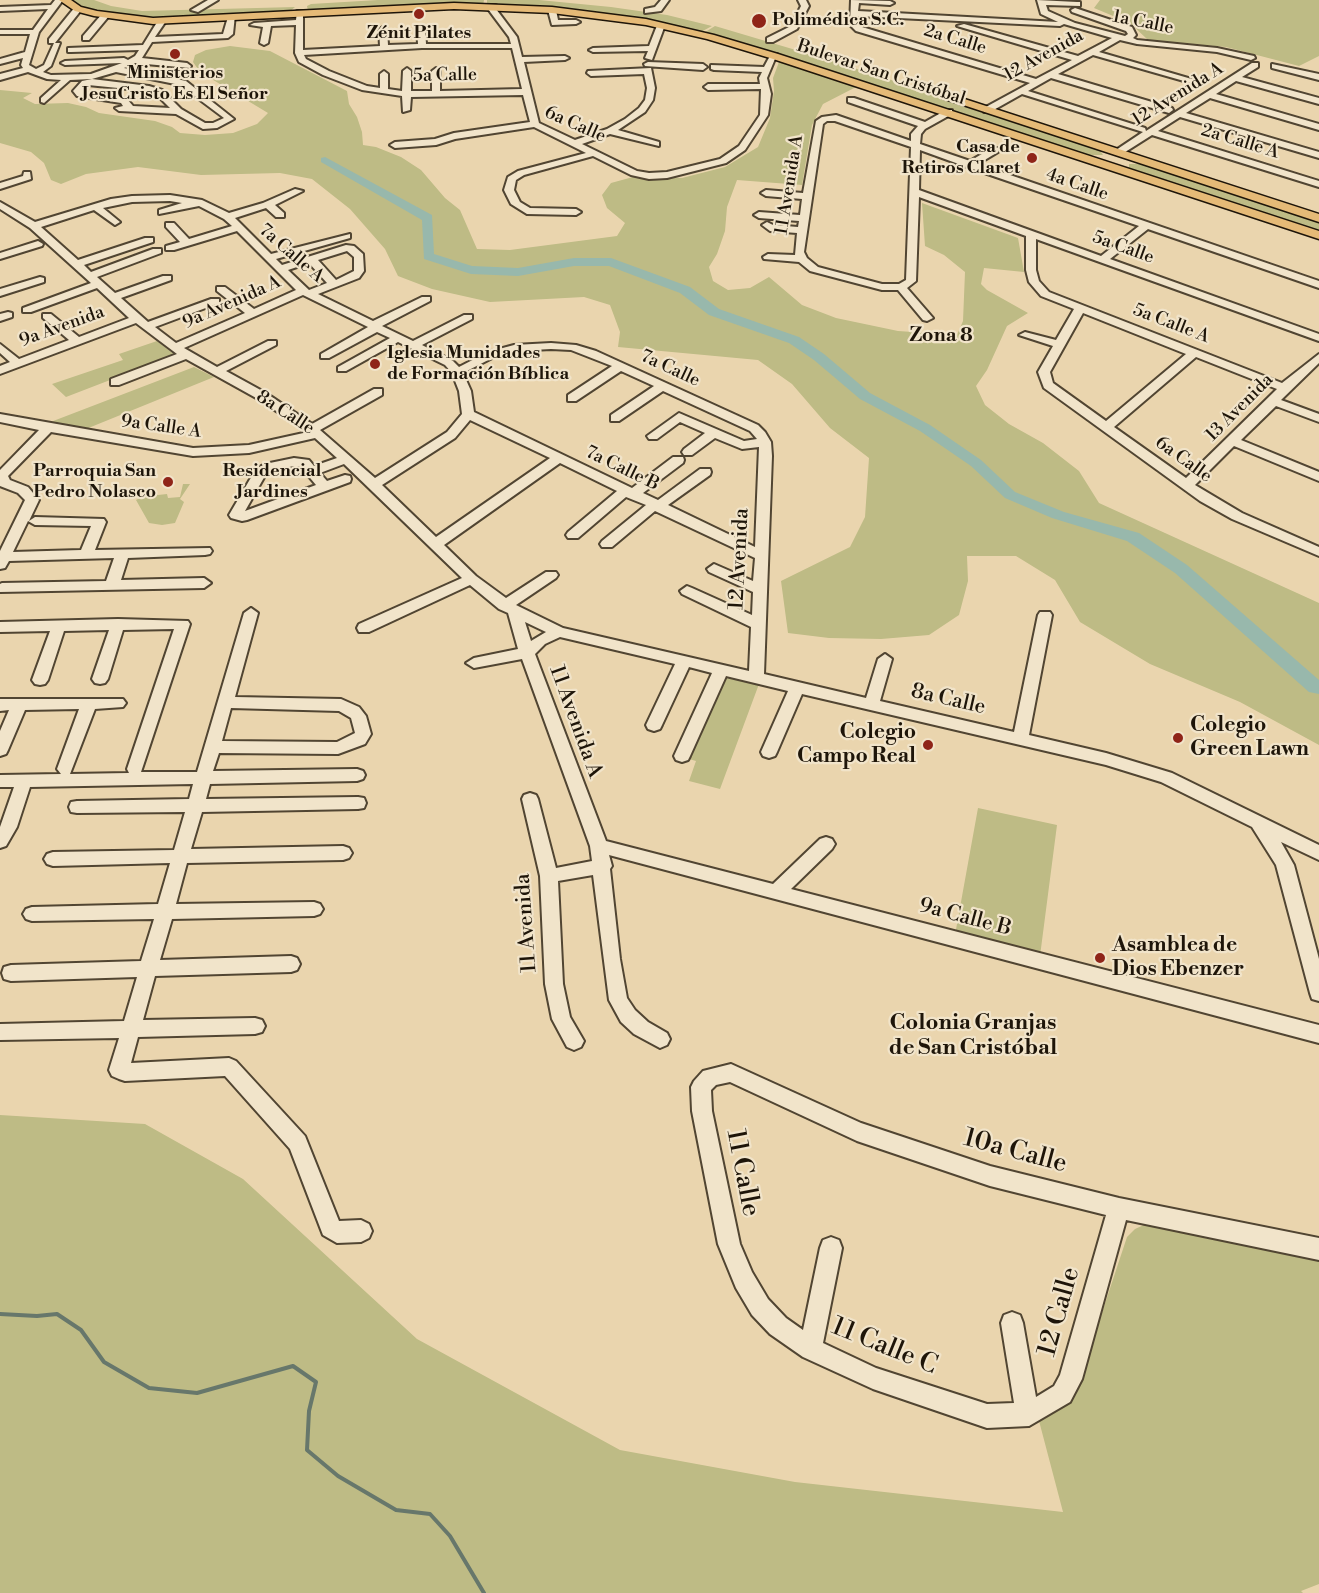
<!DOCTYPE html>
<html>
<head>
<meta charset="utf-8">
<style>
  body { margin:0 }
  canvas { display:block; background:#ead5ae }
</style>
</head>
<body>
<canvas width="1319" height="1593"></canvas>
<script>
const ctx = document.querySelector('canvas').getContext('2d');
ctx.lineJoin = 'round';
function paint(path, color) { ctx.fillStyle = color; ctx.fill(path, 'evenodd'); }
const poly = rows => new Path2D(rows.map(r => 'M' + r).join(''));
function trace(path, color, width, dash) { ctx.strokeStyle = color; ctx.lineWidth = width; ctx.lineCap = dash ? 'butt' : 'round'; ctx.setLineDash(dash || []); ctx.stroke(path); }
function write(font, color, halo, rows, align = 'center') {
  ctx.font = font + ' "Libre Bodoni",serif'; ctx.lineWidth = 4.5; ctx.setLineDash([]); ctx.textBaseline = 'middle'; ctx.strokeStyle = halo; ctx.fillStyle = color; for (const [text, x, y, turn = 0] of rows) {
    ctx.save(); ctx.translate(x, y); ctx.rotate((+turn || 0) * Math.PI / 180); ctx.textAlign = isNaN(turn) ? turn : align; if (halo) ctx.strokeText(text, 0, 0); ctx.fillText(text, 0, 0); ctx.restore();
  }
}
paint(poly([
  [66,0,94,0,111,6,142,11,295,7,289,12,142,19,80,8],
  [378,0,484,0,483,6,308,11,307,6,311,4],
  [487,0,539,0,611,7,667,15,712,26,699,33,662,24,487,6],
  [1100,0,1319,0,1319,56,1299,66,1226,47,1148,40,1130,23,1094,8],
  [715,26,826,59,1019,121,1099,149,1103,155,1085,155,702,34],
  [230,46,270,51,347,91,349,104,357,117,362,132,363,145,376,147,401,157,421,170,445,198,460,210,477,249,510,250,617,236,625,223,607,208,602,195,611,183,633,177,682,178,725,167,758,147,770,118,774,91,773,78,779,62,856,87,823,104,812,125,802,185,737,180,727,207,725,231,717,254,709,267,713,281,728,290,750,288,769,277,802,305,836,318,898,331,957,335,963,321,965,272,944,255,925,246,922,203,1018,238,1024,272,984,268,981,284,987,290,1028,313,1007,326,987,370,976,386,985,405,1009,424,1043,443,1079,471,1099,503,1319,603,1319,745,1240,702,1150,664,1080,622,1055,580,1016,556,967,556,968,581,959,615,929,635,881,639,829,638,788,633,781,581,850,547,865,517,869,458,830,428,792,384,758,360,618,347,620,332,610,305,584,297,490,302,432,289,398,276,385,249,350,209,312,179,280,173,201,175,138,167,86,174,61,184,51,180,44,163,31,152,0,143,0,90,32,93,23,98,35,104,68,103,86,107,99,113,155,121,172,127,180,133,205,135,233,133,257,124,268,113,200,72,193,62,195,55,206,50],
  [1129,164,1140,164,1216,187,1319,221,1319,233,1133,170,1129,168],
  [157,341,175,355,66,397,52,384,123,360,119,354],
  [194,367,214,377,86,429,48,423],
  [183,484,190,484,180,499,184,502,175,523,162,525,149,523,136,500,151,492,158,495,167,494,168,498,180,497],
  [726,678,759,684,720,789,689,781,696,761,689,759],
  [978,808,1057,825,1040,956,955,935],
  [0,1115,145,1124,243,1179,417,1339,620,1450,795,1482,1063,1512,1038,1417,1079,1382,1127,1237,1135,1229,1146,1224,1319,1260,1319,1584,1301,1591,1303,1593,0,1593]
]), '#bebb85');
trace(poly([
  [0,1314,37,1316,57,1314,81,1330,104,1362,149,1388,197,1393,293,1366,316,1382,309,1411,307,1450,338,1476,396,1510,430,1514,450,1536,484,1593]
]), '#67776b', 4);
paint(poly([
  [325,157,432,215,434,254,472,266,518,268,574,258,611,258,690,287,719,309,799,337,824,354,870,393,930,425,981,460,1015,492,1064,512,1139,533,1187,565,1319,680,1319,694,1309,692,1175,573,1127,541,1052,518,1005,498,971,466,920,431,860,399,814,360,789,343,709,315,680,293,609,266,574,266,518,276,471,274,424,259,422,220,321,162,321,158,325,157]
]), '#98b8ac');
const minor = poly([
  [55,0,63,0,39,32,29,65,36,69,44,65,54,43,60,43,51,66,43,72,51,75,91,74,122,63,65,65,61,63,65,61,124,58,128,60,135,56,139,50,71,52,68,52,68,48,143,45,159,19,162,19,166,21,155,37,223,34,228,17,235,15,233,34,228,38,152,42,142,58,187,63,191,66,190,68,135,63,124,68,186,81,234,119,217,128,203,129,176,114,119,111,115,108,123,106,121,103,77,96,73,91,82,81,92,79,149,86,162,90,181,109,205,123,213,123,224,118,180,85,116,72,92,79,70,80,44,103,41,102,41,98,61,80,47,79,28,72,0,80,0,74,23,68,21,65,23,58,0,64,0,59,25,52,30,34,0,34,0,30,33,30,48,9,0,11,0,7,51,5,55,0],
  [88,85,148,91,156,94,170,108,133,106,127,99,83,92,88,85],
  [208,0,218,0,198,12,191,10,208,0],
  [661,0,669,0,661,11,645,13,645,9,655,7,661,0],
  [798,0,806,0,809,6,797,29,773,42,767,42,767,38,791,26,801,6,798,0],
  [851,0,890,1,894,3,890,5,859,3,858,11,1058,22,1041,14,1037,0,1077,2,1080,2,1080,6,1046,5,1048,11,1075,23,1125,36,1128,34,1126,31,1072,12,1071,10,1075,8,1132,27,1136,35,1133,38,1137,40,1217,48,1254,56,1255,58,1251,60,1217,52,1137,44,1120,40,1099,52,1195,80,1191,83,1093,55,1058,74,1172,108,1173,110,1169,113,1051,78,1028,91,1145,128,1146,131,1252,63,1258,63,1258,67,1242,77,1319,98,1319,104,1236,81,1216,94,1319,124,1319,130,1210,98,1186,113,1319,152,1319,158,1180,117,1158,131,1319,181,1319,187,1152,135,1122,154,1116,154,1116,150,1143,132,1022,94,990,112,984,112,984,108,1030,83,856,31,850,25,851,0],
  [858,16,1060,26,1064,24,1112,38,1078,56,964,24,957,26,1072,60,1036,79,862,27,858,24,858,16],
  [490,5,496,5,496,9,517,37,522,57,565,56,569,58,565,60,524,62,539,123,575,140,607,129,625,119,639,108,645,100,647,88,644,74,591,76,587,73,588,71,651,68,655,88,653,100,645,112,618,130,659,142,659,146,610,134,582,144,637,171,649,173,667,172,720,159,739,146,760,115,761,89,708,90,704,87,708,84,760,84,759,78,762,72,714,70,711,69,711,65,764,67,771,54,777,54,767,78,771,94,768,115,745,150,726,163,667,178,649,179,631,175,593,156,524,175,516,180,514,190,520,202,530,208,576,209,581,212,576,215,527,214,511,204,504,190,508,177,518,171,586,153,534,127,455,139,436,145,395,148,390,145,395,142,435,139,454,133,530,122,523,95,411,97,410,110,403,112,402,96,362,90,323,75,299,62,295,53,296,25,271,26,268,43,264,45,260,43,263,27,250,25,254,23,296,20,297,11,303,11,303,50,380,46,379,29,383,27,387,29,388,45,418,44,417,27,421,25,425,27,426,44,511,44,509,37,488,9,490,5],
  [422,48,512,48,522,89,440,91,440,71,436,68,432,71,432,91,411,91,411,71,407,68,403,71,402,91,388,89,388,74,384,71,380,74,380,88,367,86,329,71,306,59,304,55,422,48],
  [75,7,82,9,55,43,49,43,49,39,75,7],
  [552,8,556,10,558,20,576,20,580,22,576,24,552,25,548,10,552,8],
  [102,14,109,16,89,40,83,40,83,36,102,14],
  [658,23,665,25,652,60,645,58,648,51,593,52,589,50,593,48,649,46,658,23],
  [648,62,703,64,707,67,703,70,645,66,644,64,648,62],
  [1272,64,1319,74,1319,80,1272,68,1272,64],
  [848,98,854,98,925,122,946,110,952,110,952,114,925,129,921,134,920,144,970,161,992,148,998,148,998,152,978,164,1319,281,1319,288,1148,229,1110,259,1319,334,1319,341,1036,239,1036,270,1039,281,1049,292,1282,383,1319,354,1319,363,1281,400,1319,414,1319,422,1276,406,1241,440,1319,472,1319,481,1234,446,1195,485,1242,513,1319,547,1319,556,1232,519,1200,501,1044,388,1038,372,1053,346,1019,335,1025,332,1056,340,1074,309,1041,296,1029,282,1026,270,1026,236,919,197,916,281,907,288,933,318,927,321,923,320,898,290,882,290,810,271,799,262,764,259,763,257,768,254,795,255,797,233,770,231,762,225,767,222,773,225,798,227,799,221,759,218,754,215,759,212,800,215,802,199,766,196,761,193,766,190,803,193,816,121,822,117,836,115,911,141,911,134,918,126,848,102,848,98],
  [827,121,835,121,911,147,906,280,899,284,882,284,818,267,807,258,804,252,823,124,827,121],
  [920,150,967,167,1139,226,1101,256,919,190,920,150],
  [1083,313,1186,354,1106,421,1053,383,1050,372,1083,313],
  [1196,357,1277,389,1186,478,1114,427,1196,357],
  [24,172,30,172,31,179,0,189,0,183,23,176,24,172],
  [295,189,303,191,275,205,284,213,284,217,276,217,266,208,235,218,271,254,350,234,350,238,276,259,282,265,346,245,354,246,363,254,364,271,359,278,318,294,373,321,422,297,430,297,430,301,382,326,413,341,464,315,472,315,472,319,422,345,453,361,459,367,488,352,514,345,551,343,576,345,596,351,758,425,765,432,771,442,772,456,764,674,866,698,878,659,885,654,892,659,880,701,1014,732,1038,615,1040,612,1050,612,1052,615,1029,735,1106,753,1172,773,1319,845,1319,860,1281,842,1294,865,1319,959,1319,1001,1312,999,1310,993,1276,865,1252,827,1161,782,1106,765,802,694,777,752,775,756,769,758,763,756,761,752,788,691,726,676,690,756,688,760,682,762,676,760,674,756,712,673,689,667,662,725,660,729,654,731,648,729,646,725,675,664,560,637,545,644,535,654,606,841,773,884,820,839,826,837,832,839,835,844,832,849,791,889,1319,1025,1319,1043,609,855,612,866,610,869,620,959,627,998,635,1010,648,1022,667,1033,670,1039,667,1045,660,1048,634,1034,621,1022,609,1000,593,875,558,881,563,984,570,1017,584,1041,581,1047,574,1050,567,1047,552,1019,545,984,540,876,522,799,524,795,530,793,536,795,538,799,556,868,592,861,590,846,522,659,474,668,466,663,474,658,518,649,508,613,499,609,470,585,369,632,359,632,357,628,359,624,462,578,344,464,320,473,327,481,345,475,350,476,351,479,350,482,247,520,242,521,231,518,229,515,256,469,265,464,294,458,309,460,314,466,337,458,315,438,249,453,193,456,51,432,8,476,10,480,28,487,39,500,29,521,35,517,104,519,106,522,95,550,210,548,212,551,210,554,205,555,128,558,121,580,204,578,211,583,204,588,0,592,0,584,2,583,106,581,114,558,9,561,5,568,0,569,0,551,25,500,18,493,0,486,0,470,39,430,0,422,0,414,193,448,249,445,308,432,258,399,186,359,119,385,111,385,111,379,177,354,136,323,0,374,0,366,10,362,0,353,0,344,19,359,69,340,43,318,43,314,51,314,79,337,129,318,97,288,31,312,23,312,23,308,91,283,30,228,0,209,0,202,35,222,111,199,132,196,170,195,202,200,229,213,263,203,295,189],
  [170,201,182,203,159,210,159,214,199,206,224,219,232,226,189,239,174,223,166,223,166,227,180,242,166,246,166,250,174,250,237,231,296,290,254,309,225,287,217,287,217,291,245,313,176,343,155,327,219,303,219,299,211,299,148,322,121,298,171,280,171,276,163,276,115,293,97,277,161,253,161,249,153,249,91,272,84,265,153,242,153,238,145,238,78,260,41,227,94,210,115,225,120,222,103,208,132,202,170,201],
  [347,251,354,257,354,271,336,280,318,260,347,251],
  [309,263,327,283,309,290,288,270,309,263],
  [303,295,368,327,321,354,321,358,329,358,377,332,390,338,338,367,338,371,346,371,398,342,445,365,452,373,459,391,462,414,447,432,375,478,320,430,382,395,382,389,374,389,312,424,266,393,226,371,276,345,276,341,268,341,217,367,184,348,303,295],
  [551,349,571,350,612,366,568,395,568,401,576,401,621,371,654,386,611,415,611,421,619,421,663,391,750,431,757,439,744,441,679,413,647,436,649,439,657,439,680,422,705,433,684,449,682,452,684,455,692,455,715,438,742,449,759,447,755,547,668,505,710,475,711,472,710,469,700,469,658,500,643,493,683,463,684,460,683,457,673,457,632,488,474,412,471,391,463,373,496,356,514,351,551,349],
  [470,420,550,458,436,537,382,485,455,438,470,420],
  [560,463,617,491,568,532,566,535,568,538,578,538,626,497,646,505,602,541,600,544,602,547,612,547,655,511,755,558,753,581,714,564,707,569,709,572,753,592,752,615,692,588,687,586,680,591,682,594,751,627,749,671,563,628,516,605,556,578,558,575,556,572,546,572,506,598,476,576,444,545,560,463],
  [294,466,300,466,316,485,245,511,266,474,274,470,294,466],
  [28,521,35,525,91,526,81,550,13,552,28,521],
  [525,622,546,632,531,641,525,622],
  [38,241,43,244,42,246,0,259,0,253,38,241],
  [40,277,44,278,44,282,0,296,0,289,40,277],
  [8,312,12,313,12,317,0,321,0,314,8,312],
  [251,608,258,613,235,697,341,699,359,707,366,716,371,734,365,744,338,754,219,753,213,771,357,769,363,771,365,775,363,779,357,781,210,784,206,799,358,797,364,798,366,803,364,808,358,809,202,812,191,849,343,846,349,848,352,853,349,858,343,860,187,863,176,904,314,902,320,904,323,909,320,914,314,916,172,919,160,960,291,956,297,958,300,964,297,970,291,972,155,976,143,1020,255,1018,262,1020,265,1026,262,1032,255,1034,138,1037,131,1063,229,1058,236,1061,305,1136,339,1221,361,1220,369,1224,372,1231,369,1238,361,1242,337,1243,323,1235,290,1149,225,1076,125,1081,119,1079,112,1076,109,1070,119,1038,0,1040,0,1024,124,1021,137,977,11,981,4,979,2,973,4,967,11,965,141,961,154,919,32,921,26,919,23,914,26,909,32,907,158,904,170,863,53,866,47,864,44,859,47,854,53,852,174,850,185,812,77,813,71,812,69,807,71,802,77,801,189,799,193,784,30,787,17,827,6,846,0,848,0,827,14,787,0,787,0,775,61,774,57,769,79,709,25,710,8,750,6,754,0,756,0,731,9,710,0,711,0,699,123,699,126,703,123,707,95,709,70,774,129,773,127,769,174,629,123,630,108,679,105,683,100,684,95,683,92,679,109,630,64,631,48,680,45,684,40,685,35,684,32,680,50,631,0,632,0,622,118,619,188,621,190,624,141,772,197,772,244,613,251,608],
  [231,708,339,711,351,718,355,733,337,742,222,741,231,708],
  [731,1064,861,1123,990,1166,1119,1198,1319,1238,1319,1260,1126,1220,1082,1379,1070,1402,1029,1426,987,1428,873,1389,803,1357,770,1334,752,1315,736,1288,718,1244,692,1111,691,1087,694,1081,703,1071,731,1064],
  [730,1082,857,1141,990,1186,1106,1215,1060,1375,1054,1386,1036,1397,1023,1323,1020,1315,1012,1312,1004,1315,1001,1323,1014,1403,987,1404,876,1368,823,1343,842,1248,839,1240,831,1237,823,1240,820,1248,803,1330,786,1318,768,1299,752,1272,740,1244,712,1111,711,1090,716,1085,730,1082]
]);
const major = poly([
  [59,0,71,0,81,7,97,11,153,18,454,3,552,7,646,19,714,35,778,54,1319,231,1319,239,770,58,707,39,646,25,552,13,454,9,153,24,94,16,75,11,59,0],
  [946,93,1319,214,1319,222,942,98,942,94,946,93]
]);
trace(minor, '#514532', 4);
trace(major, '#1e1509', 3);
paint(minor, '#f1e4ca');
paint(major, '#e5ba77');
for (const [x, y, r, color] of [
  [419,14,6,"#8f2418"],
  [759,21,8,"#8f2418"],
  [175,54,6,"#8f2418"],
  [1032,158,6,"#8f2418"],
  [375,364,6,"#8f2418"],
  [168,482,6,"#8f2418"],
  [1178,738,6,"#8f2418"],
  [928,745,6,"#8f2418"],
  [1100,958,6,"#8f2418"]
]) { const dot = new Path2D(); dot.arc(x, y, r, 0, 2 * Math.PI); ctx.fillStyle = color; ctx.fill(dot); trace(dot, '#f1e4ca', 2); }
write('bold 18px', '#1e1509', '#f1e4ca', [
  ["Polimédica S.C.",772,21],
  ["Zénit Pilates",419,34,"center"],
  ["Ministerios",175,74,"center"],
  ["JesuCristo Es El Señor",175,95,"center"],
  ["Casa de",1020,148,"right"],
  ["Retiros Claret",1020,169,"right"],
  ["Iglesia Munidades",387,354],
  ["de Formación Bíblica",387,375],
  ["Parroquia San",156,472,"right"],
  ["Pedro Nolasco",156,493,"right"]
], 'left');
write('18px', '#1e1509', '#f1e4ca', [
  ["1a Calle",1143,23,11],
  ["2a Calle",955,40,17],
  ["12 Avenida",1044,56,-29],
  ["Bulevar San Cristóbal",881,73,18],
  ["5a Calle",445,76,-1],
  ["12 Avenida A",1178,95,-32],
  ["6a Calle",575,125,24],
  ["2a Calle A",1240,142,17],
  ["11 Avenida A",790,185,-81],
  ["4a Calle",1077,185,19],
  ["5a Calle",1123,248,20],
  ["7a Calle A",291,254,41],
  ["9a Avenida A",232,303,-24],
  ["5a Calle A",1171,324,21],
  ["9a Avenida",62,327,-20],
  ["7a Calle",670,369,25],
  ["13 Avenida",1240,408,-45],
  ["8a Calle",285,413,33],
  ["9a Calle A",161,427,8],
  ["6a Calle",1183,460,36],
  ["7a Calle B",622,469,26]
]);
write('bold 18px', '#1e1509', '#f1e4ca', [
  ["Residencial",272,472],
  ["Jardines",272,493]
]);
write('bold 20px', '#1e1509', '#f1e4ca', [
  ["Zona 8",941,336]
]);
write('21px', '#1e1509', '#f1e4ca', [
  ["12 Avenida",740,559,-87],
  ["8a Calle",948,700,13],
  ["11 Avenida A",575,722,70],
  ["9a Calle B",965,918,15],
  ["11 Avenida",527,923,-94]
]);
write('bold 21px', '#1e1509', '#f1e4ca', [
  ["Colegio",1190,726],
  ["Green Lawn",1190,750],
  ["Colegio",916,733,"right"],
  ["Campo Real",916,757,"right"],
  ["Asamblea de",1112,946],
  ["Dios Ebenzer",1112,970]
], 'left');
write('bold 22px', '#1e1509', '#f1e4ca', [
  ["Colonia Granjas",973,1024],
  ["de San Cristóbal",973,1049]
]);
write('26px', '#1e1509', '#f1e4ca', [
  ["10a Calle",1015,1152,15],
  ["11 Calle",742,1173,79],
  ["12 Calle",1060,1312,-74],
  ["11 Calle C",884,1347,22]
]);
</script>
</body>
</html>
